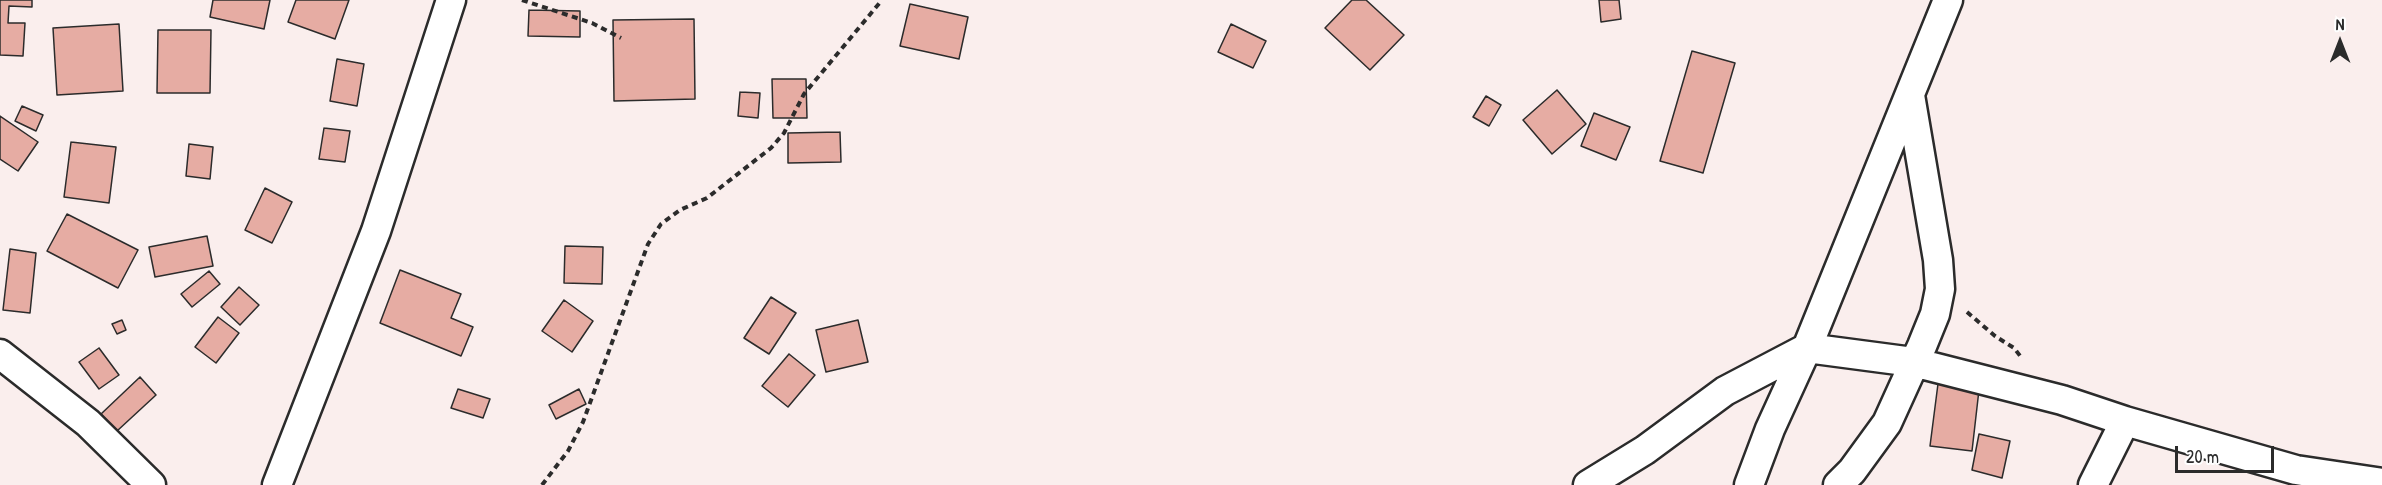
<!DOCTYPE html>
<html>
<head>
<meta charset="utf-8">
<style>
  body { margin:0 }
  #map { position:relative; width:2382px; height:485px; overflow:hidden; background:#faeeed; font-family:"Patrick Hand",sans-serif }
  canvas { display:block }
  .north { position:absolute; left:2310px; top:12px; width:60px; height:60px; -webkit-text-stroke:4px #fff; paint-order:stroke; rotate:0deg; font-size:16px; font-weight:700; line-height:24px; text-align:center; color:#2b2b2b }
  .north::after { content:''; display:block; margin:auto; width:21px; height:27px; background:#2b2b2b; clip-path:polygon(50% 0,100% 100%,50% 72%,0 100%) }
  .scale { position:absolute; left:2175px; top:446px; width:99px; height:27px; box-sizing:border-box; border:3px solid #2b2b2b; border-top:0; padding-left:8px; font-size:18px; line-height:21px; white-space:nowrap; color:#2b2b2b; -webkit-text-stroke:4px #fff; paint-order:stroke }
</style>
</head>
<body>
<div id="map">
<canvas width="2382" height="485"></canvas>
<div class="north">N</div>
<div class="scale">20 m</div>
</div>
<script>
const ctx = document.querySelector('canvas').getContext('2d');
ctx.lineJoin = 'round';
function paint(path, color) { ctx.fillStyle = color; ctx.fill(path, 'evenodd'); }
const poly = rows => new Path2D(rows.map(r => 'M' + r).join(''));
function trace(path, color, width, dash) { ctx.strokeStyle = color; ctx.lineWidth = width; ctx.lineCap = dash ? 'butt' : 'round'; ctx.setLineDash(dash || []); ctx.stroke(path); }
const building = poly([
  [0,0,32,0,32,7,9,6,8,23,25,23,23,56,0,55,0,0],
  [213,0,270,0,264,29,210,17,213,0],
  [296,0,349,0,335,39,288,22,296,0],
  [1352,0,1366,0,1404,35,1370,70,1325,28,1352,0],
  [1599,0,1619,0,1621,19,1601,22,1599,0],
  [910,4,968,17,959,59,900,46,910,4],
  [529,10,580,11,580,37,528,36,529,10],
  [694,19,695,99,614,101,613,20,694,19],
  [119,24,123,91,57,95,53,28,119,24],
  [1231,24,1266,41,1253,68,1218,52,1231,24],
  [158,30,211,30,210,93,157,93,158,30],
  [1692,51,1735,63,1703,173,1660,161,1692,51],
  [337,59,364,64,357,106,330,101,337,59],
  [772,79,806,79,807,118,773,118,772,79],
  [1557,90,1586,124,1552,154,1523,120,1557,90],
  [740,92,760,93,758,118,738,116,740,92],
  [1486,96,1501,105,1489,126,1473,117,1486,96],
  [22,106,43,115,36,131,15,121,22,106],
  [1594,113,1630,127,1616,160,1581,146,1594,113],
  [0,116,38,142,18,171,0,159,0,116],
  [324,128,350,131,345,162,319,159,324,128],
  [840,132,841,162,788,163,788,133,840,132],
  [71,142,116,147,109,203,64,197,71,142],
  [189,144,213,147,210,179,186,176,189,144],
  [265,188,292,202,272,243,245,230,265,188],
  [67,214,138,250,118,288,47,251,67,214],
  [207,236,213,266,155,277,149,247,207,236],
  [565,246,603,247,602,284,564,283,565,246],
  [10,249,36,253,30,313,3,310,10,249],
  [400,270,461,294,451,318,473,327,461,356,380,323,400,270],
  [209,271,220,284,192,307,181,294,209,271],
  [239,287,259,305,240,325,221,307,239,287],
  [771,297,796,313,769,354,744,338,771,297],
  [564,300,593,321,572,352,542,331,564,300],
  [218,317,239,333,216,363,195,347,218,317],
  [122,320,126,330,117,334,112,324,122,320],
  [858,320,868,362,826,372,816,330,858,320],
  [99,348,119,375,99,389,79,362,99,348],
  [789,354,815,375,788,407,762,386,789,354],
  [1939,376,1980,381,1972,451,1930,446,1939,376],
  [140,377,156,395,117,431,101,414,140,377],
  [458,389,490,399,483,418,451,408,458,389],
  [579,389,586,404,556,419,549,405,579,389],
  [1979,434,2010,441,2002,478,1972,470,1979,434]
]);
paint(building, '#e6aca3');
trace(building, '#2b2b2b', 1.5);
const street = poly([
  [0,354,88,423,151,485],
  [277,485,376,231,451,0],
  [1588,485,1645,450,1725,391,1807,348,1913,362,2062,400,2125,421,2296,470,2382,483],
  [1749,485,1770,429,1807,348,1948,0],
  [1838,485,1852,471,1887,423,1922,346,1935,314,1940,289,1938,260,1910,95],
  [2093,485,2125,421]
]);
trace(street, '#2b2b2b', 33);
trace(poly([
  [522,0,592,23,621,38],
  [1967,312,1995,336,2014,348,2021,357],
  [542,485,568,451,583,422,648,244,661,224,680,210,707,198,771,148,784,133,804,94,882,0]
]), '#2b2b2b', 4, [6, 4.5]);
trace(street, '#fff', 28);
</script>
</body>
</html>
